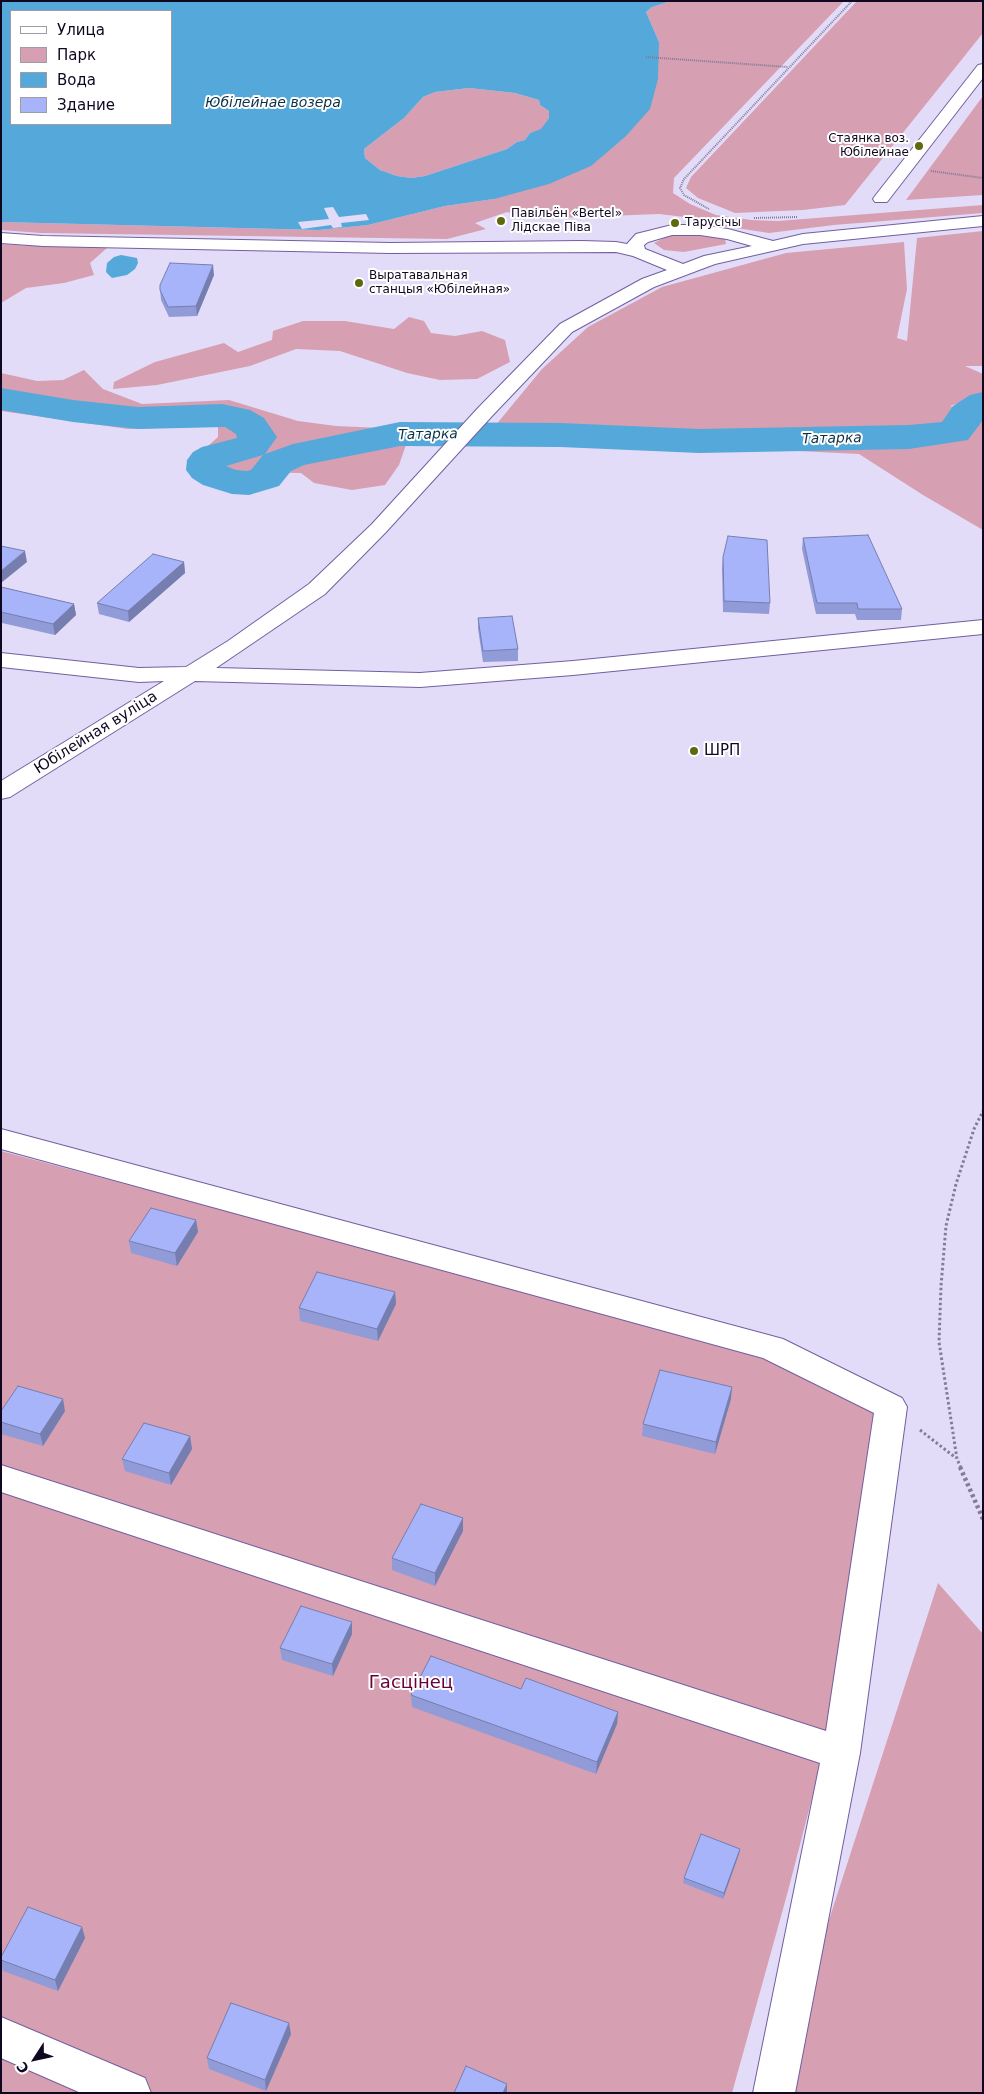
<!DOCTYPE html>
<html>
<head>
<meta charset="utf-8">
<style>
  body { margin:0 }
  #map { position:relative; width:984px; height:2094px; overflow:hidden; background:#e3dcf9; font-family:"DejaVu Sans",sans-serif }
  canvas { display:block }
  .frame { position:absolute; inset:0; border:2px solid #100720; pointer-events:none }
  .legend { position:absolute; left:10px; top:10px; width:162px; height:115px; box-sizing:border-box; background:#fff; border:1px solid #9f9ca6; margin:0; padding:6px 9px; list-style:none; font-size:15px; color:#100720 }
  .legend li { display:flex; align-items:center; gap:10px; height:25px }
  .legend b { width:25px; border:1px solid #9f9ca6 }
  .north { position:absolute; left:10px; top:2034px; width:50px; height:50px; -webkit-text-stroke:4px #fff; paint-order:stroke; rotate:235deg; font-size:14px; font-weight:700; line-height:20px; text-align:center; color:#100720 }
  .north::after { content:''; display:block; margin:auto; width:18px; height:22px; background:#100720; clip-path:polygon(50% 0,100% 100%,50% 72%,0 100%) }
</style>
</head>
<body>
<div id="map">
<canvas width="984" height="2094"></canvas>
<div class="frame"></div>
<ul class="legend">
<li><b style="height:6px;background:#fff"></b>Улица</li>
<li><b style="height:14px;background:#d79fb2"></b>Парк</li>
<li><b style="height:14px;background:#54a9da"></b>Вода</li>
<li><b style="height:14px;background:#a8b4fa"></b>Здание</li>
</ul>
<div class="north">С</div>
</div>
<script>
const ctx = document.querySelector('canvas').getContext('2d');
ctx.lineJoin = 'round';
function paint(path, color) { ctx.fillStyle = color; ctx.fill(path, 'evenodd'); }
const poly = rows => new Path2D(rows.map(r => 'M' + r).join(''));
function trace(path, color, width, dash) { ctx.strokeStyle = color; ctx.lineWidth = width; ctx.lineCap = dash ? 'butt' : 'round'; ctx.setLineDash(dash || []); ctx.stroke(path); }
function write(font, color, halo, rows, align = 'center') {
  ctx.font = font + ' "DejaVu Sans",sans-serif'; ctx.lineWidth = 4; ctx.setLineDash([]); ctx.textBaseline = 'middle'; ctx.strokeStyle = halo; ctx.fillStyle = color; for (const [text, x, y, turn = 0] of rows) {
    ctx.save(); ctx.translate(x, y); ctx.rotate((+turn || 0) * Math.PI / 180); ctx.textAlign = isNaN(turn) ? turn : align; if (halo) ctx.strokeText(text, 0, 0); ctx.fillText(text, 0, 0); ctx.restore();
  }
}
paint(poly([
  [671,1,844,1,674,178,673,193,690,204,716,215,751,220,778,221,983,205,983,213,834,225,769,233,691,221,685,217,659,214,531,219,507,212,475,223,486,229,447,239,41,233,1,230,1,222,319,230,368,225,445,206,494,199,659,42,646,12,652,7],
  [857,1,983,1,983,33,845,205,803,210,735,213,698,198,686,188,691,177],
  [469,88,515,93,539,100,540,105,549,111,549,118,541,130,530,133,525,140,517,142,507,149,425,176,411,178,397,176,380,170,365,158,364,149,404,118,423,97,435,92],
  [983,96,983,195,906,200],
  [983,231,983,366,965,366,983,374,983,395,950,406,983,416,983,530,923,495,859,454,654,444,676,433,495,426,542,369,588,327,662,287,786,253,904,242,907,289,897,338,907,341,917,238],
  [684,233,725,238,726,244,684,252,664,250,654,243,666,237],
  [1,244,14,245,107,248,90,263,94,275,64,283,26,288,1,303],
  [409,317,424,321,431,333,455,336,482,331,505,340,510,362,477,379,440,380,407,373,340,351,296,349,250,366,157,385,113,389,114,382,155,362,224,343,238,352,272,340,273,331,303,321,345,321,394,329],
  [84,370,103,389,142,404,229,400,298,421,336,426,382,428,407,442,399,465,385,485,352,490,314,483,301,473,241,472,191,461,218,437,218,426,128,429,1,411,1,373,37,381,63,380],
  [1,1151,769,1355,889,1418,842,1682,788,1891,732,2093,1,2093],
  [938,1583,983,1634,983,2093,773,2093]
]), '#d79fb2');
paint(poly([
  [1,1,671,1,652,7,646,12,659,42,658,79,650,109,626,136,591,166,549,184,494,199,445,206,368,225,319,230,1,222],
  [11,11,171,11,171,124,11,124],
  [469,88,515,93,539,100,540,105,549,111,549,118,541,129,530,133,525,140,517,142,507,149,425,176,411,178,397,176,380,170,365,158,364,149,404,118,423,97,435,92],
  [121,255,137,258,138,263,135,269,127,275,112,278,106,272,107,263,114,257]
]), '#54a9da');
paint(poly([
  [333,207,339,217,366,214,369,220,341,223,342,227,333,228,331,225,302,229,298,222,329,219,324,208]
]), '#e3dcf9');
paint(poly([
  [1,388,73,400,138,407,222,404,250,410,264,418,277,437,265,454,293,444,400,422,560,423,699,429,909,425,942,422,953,406,970,395,983,392,983,420,968,440,909,449,699,453,560,447,400,446,304,465,291,471,279,486,249,495,232,494,203,485,192,478,186,470,187,460,193,452,202,447,237,438,236,434,225,427,138,429,73,422,1,410,1,388],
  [263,455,251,470,247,471,236,470,226,466,263,455]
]), '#54a9da');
const minor = poly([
  [983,64,983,78,887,202,875,202,873,199,875,196,978,65,983,64],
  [983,216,983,226,803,244,715,264,654,287,572,332,492,416,386,532,325,594,216,668,420,673,573,661,983,620,983,634,573,675,420,687,195,681,10,797,1,799,1,781,164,681,139,682,1,667,1,653,139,668,186,667,228,641,309,584,372,524,478,408,560,324,642,279,667,270,633,256,616,252,390,253,43,246,1,243,1,233,43,236,390,243,582,241,616,242,627,244,636,234,672,225,700,225,728,229,773,241,803,234,983,216],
  [672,235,700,235,727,239,752,246,704,256,683,264,645,249,644,245,648,242,672,235],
  [1,1129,772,1336,783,1339,902,1398,907,1407,860,1753,795,2093,753,2093,820,1763,1,1492,1,1465,826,1731,874,1413,763,1358,1,1149,1,1129],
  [1,2017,145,2078,151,2093,81,2093,1,2058,1,2017]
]);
trace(minor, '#725fa0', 2);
trace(poly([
  [646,57,788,67],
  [931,171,983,178],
  [709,209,684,195,680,188,684,179,852,1],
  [754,218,798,217]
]), '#847c97', 2, [1, 1]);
trace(poly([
  [920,1430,956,1458],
  [961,1468,957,1459,939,1342,941,1286,946,1226,956,1184,974,1129,983,1111]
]), '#847c97', 3, [2.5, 2.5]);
trace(poly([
  [960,1467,983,1519]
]), '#847c97', 4.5, [3, 3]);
paint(minor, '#fff');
paint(poly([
  [214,275,197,316,169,317,161,300,160,290],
  [803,538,902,609,901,620,857,620,855,614,816,614,802,549],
  [723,557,770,603,769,614,723,612,722,568],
  [184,562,185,573,129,622,99,614,97,603],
  [1,587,74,604,76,615,55,635,2,623,1,624],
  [478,618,518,649,518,661,483,662,478,629],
  [196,1220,198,1232,177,1266,131,1253,129,1241],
  [395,1292,396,1304,378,1341,300,1321,299,1308],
  [731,1399,715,1454,642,1436,643,1424],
  [1,1411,65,1411,43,1446,1,1434],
  [190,1436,192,1449,171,1485,125,1471,122,1459],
  [463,1531,435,1586,392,1570,392,1558],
  [352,1622,352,1634,333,1676,282,1660,280,1648],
  [521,1689,618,1712,617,1724,596,1774,412,1707,411,1695],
  [739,1854,723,1899,683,1883,684,1878],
  [82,1927,85,1938,58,1991,3,1971,1,1965,1,1957],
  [291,2034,266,2091,209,2069,207,2058]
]), '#909bd7');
paint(poly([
  [213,265,214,275,197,316,196,306],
  [25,551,27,562,1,583,1,571],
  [184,562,185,573,129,622,128,611],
  [74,604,76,615,55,635,53,624],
  [196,1220,198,1232,177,1266,175,1253],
  [395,1292,396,1304,378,1341,377,1329],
  [732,1387,731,1399,715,1454,716,1442],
  [63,1399,65,1411,43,1446,40,1434],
  [190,1436,192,1449,171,1485,169,1473],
  [463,1518,463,1531,435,1586,435,1573],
  [352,1622,352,1634,333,1676,332,1664],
  [618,1712,617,1724,596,1774,597,1762],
  [740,1849,739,1854,723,1899,724,1893],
  [82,1927,85,1938,58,1991,55,1980],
  [289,2023,291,2034,266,2091,265,2080],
  [507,2084,507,2093,503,2093]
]), '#767eaf');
const building = poly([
  [170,263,213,265,196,306,168,307,160,290,160,285,170,263],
  [868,535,902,609,858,609,857,603,817,603,803,538,868,535],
  [728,536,767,540,770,603,724,601,723,557,728,536],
  [1,546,25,551,1,571,1,546],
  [153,554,184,562,128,611,97,603,153,554],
  [1,587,74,604,53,624,1,612,1,587],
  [512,616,518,649,483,651,478,618,512,616],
  [151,1208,196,1220,175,1253,129,1241,151,1208],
  [317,1272,395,1292,377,1329,299,1308,317,1272],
  [660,1370,732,1387,716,1442,643,1424,660,1370],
  [18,1386,63,1399,40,1434,1,1422,1,1411,18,1386],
  [144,1423,190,1436,169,1473,122,1459,144,1423],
  [421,1504,463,1518,435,1573,392,1558,421,1504],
  [301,1606,352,1622,332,1664,280,1648,301,1606],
  [431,1656,521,1689,526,1678,618,1712,597,1762,411,1695,431,1656],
  [701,1834,740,1849,724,1893,684,1878,701,1834],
  [28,1907,82,1927,55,1980,1,1960,1,1957,28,1907],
  [231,2003,289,2023,265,2080,207,2058,231,2003],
  [466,2066,507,2084,503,2093,454,2093,466,2066]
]);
paint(building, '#a8b4fa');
trace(building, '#767eaf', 1);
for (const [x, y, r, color] of [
  [919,146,5,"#5e680d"],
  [501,221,5,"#5e680d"],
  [675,223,5,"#5e680d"],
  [359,283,5,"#5e680d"],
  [694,751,5,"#5e680d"]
]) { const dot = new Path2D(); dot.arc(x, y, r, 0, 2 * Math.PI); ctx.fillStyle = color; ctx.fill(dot); trace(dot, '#fff', 2); }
write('12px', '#100720', '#fff', [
  ["Стаянка воз.",909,139,"right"],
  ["Юбілейнае",909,153,"right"],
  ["Павільён «Bertel»",511,214],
  ["Лідскае Піва",511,228],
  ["Тарусічы",685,223],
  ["Выратавальная",369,276],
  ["станцыя «Юбілейная»",369,290]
], 'left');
write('italic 14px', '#0b3145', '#fff', [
  ["Юбілейнае возера",273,103],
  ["Татарка",428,435,-1],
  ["Татарка",832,439,-1]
]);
write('15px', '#100720', '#fff', [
  ["Юбілейная вуліца",96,733,-32]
]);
write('15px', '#100720', '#fff', [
  ["ШРП",704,751]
], 'left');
write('18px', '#690039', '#fff', [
  ["Гасцінец",411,1683]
]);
</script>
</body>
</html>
